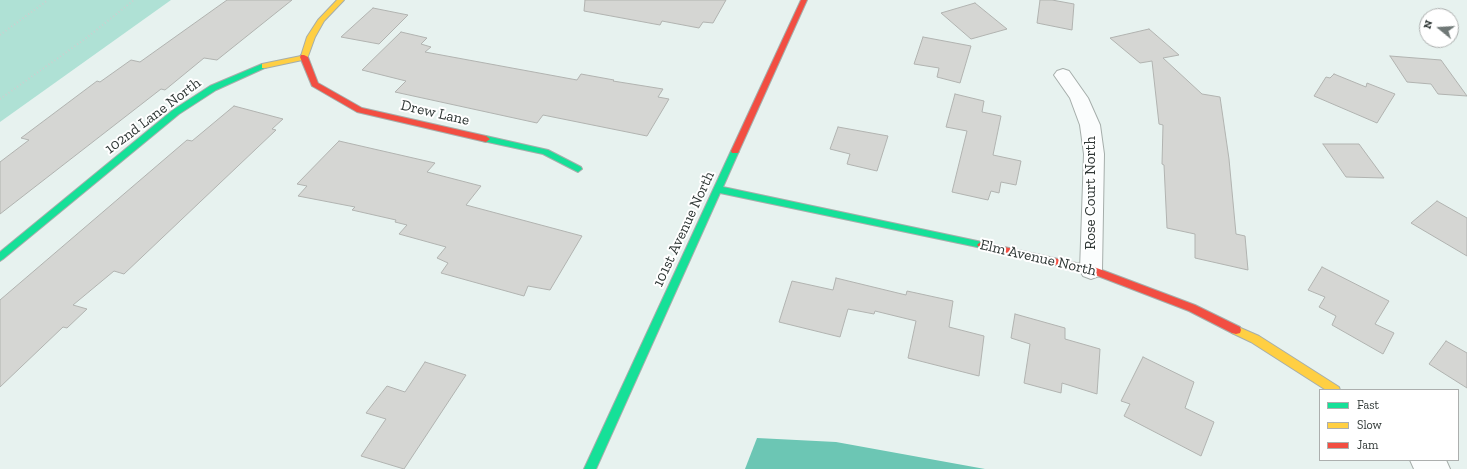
<!DOCTYPE html>
<html>
<head>
<meta charset="utf-8">
<style>
  body { margin:0 }
  #map { position:relative; width:1467px; height:469px; overflow:hidden; background:#e7f2ef; font-family:"Zilla Slab",serif }
  canvas { display:block }
  .legend { position:absolute; left:1319px; top:389px; width:140px; height:72px; box-sizing:border-box; background:#fff; border:1px solid #acafae; margin:0; padding:5px 7px; list-style:none; font-size:12px; color:#2f3735 }
  .legend li { display:flex; align-items:center; gap:8px; height:20px }
  .legend b { width:20px; border:1px solid #acafae }
  .north { position:absolute; left:1419px; top:8px; width:40px; height:40px; box-sizing:border-box; background:#fff; border:1px solid #acafae; border-radius:50%; rotate:288deg; font-size:11px; font-weight:700; line-height:16px; text-align:center; color:#2f3735 }
  .north::after { content:''; display:block; margin:auto; width:14px; height:18px; background:#6f7876; clip-path:polygon(50% 0,100% 100%,50% 72%,0 100%) }
</style>
</head>
<body>
<div id="map">
<canvas width="1467" height="469"></canvas>
<ul class="legend">
<li><b style="height:5px;background:#16e098"></b>Fast</li>
<li><b style="height:5px;background:#ffcf43"></b>Slow</li>
<li><b style="height:5px;background:#f24e42"></b>Jam</li>
</ul>
<div class="north">N</div>
</div>
<script>
const ctx = document.querySelector('canvas').getContext('2d');
ctx.lineJoin = 'round';
function paint(path, color) { ctx.fillStyle = color; ctx.fill(path, 'evenodd'); }
const poly = rows => new Path2D(rows.map(r => 'M' + r).join(''));
function trace(path, color, width, dash) { ctx.strokeStyle = color; ctx.lineWidth = width; ctx.lineCap = dash ? 'butt' : 'round'; ctx.setLineDash(dash || []); ctx.stroke(path); }
function write(font, color, halo, rows, align = 'center') {
  ctx.font = font + ' "Zilla Slab",serif'; ctx.lineWidth = 4; ctx.setLineDash([]); ctx.textBaseline = 'middle'; ctx.strokeStyle = halo; ctx.fillStyle = color; for (const [text, x, y, turn = 0] of rows) {
    ctx.save(); ctx.translate(x, y); ctx.rotate((+turn || 0) * Math.PI / 180); ctx.textAlign = isNaN(turn) ? turn : align; if (halo) ctx.strokeText(text, 0, 0); ctx.fillText(text, 0, 0); ctx.restore();
  }
}
paint(poly([
  [0,0,171,0,0,122]
]), '#afe1d5');
paint(poly([
  [757,438,836,442,985,469,745,469]
]), '#6cc6b4');
const building = poly([
  [227,0,292,0,217,60,204,58,165,90,161,89,0,214,0,162,29,140,21,138,97,81,100,82,131,60,140,62,227,0],
  [585,0,726,0,713,23,703,22,699,28,662,21,660,25,584,11,585,0],
  [1040,0,1052,0,1074,4,1072,30,1037,23,1040,0],
  [975,3,1007,29,971,39,941,13,975,3],
  [373,8,408,15,379,44,341,37,373,8],
  [1149,29,1179,55,1163,58,1202,94,1220,97,1229,159,1236,234,1245,236,1248,270,1195,258,1195,234,1167,228,1164,165,1162,164,1163,125,1159,124,1152,61,1140,63,1110,38,1149,29],
  [401,32,427,38,421,44,431,47,425,52,577,80,581,74,614,80,613,81,663,89,658,97,669,99,647,136,543,115,537,123,395,92,406,81,362,70,401,32],
  [923,37,971,46,960,83,937,77,939,68,914,64,923,37],
  [1390,56,1441,60,1467,96,1438,94,1431,84,1407,82,1390,56],
  [1334,74,1366,87,1367,83,1395,94,1377,123,1314,96,1326,77,1330,78,1334,74],
  [955,94,984,101,982,112,1001,116,993,155,1021,161,1016,185,1001,182,999,193,991,191,988,200,952,192,967,131,946,127,955,94],
  [234,106,283,119,272,129,276,130,124,274,114,271,73,305,87,309,67,328,63,327,0,387,0,300,187,140,192,141,234,106],
  [838,127,888,136,877,171,847,164,850,154,830,149,838,127],
  [339,141,435,163,427,172,481,186,466,205,582,236,550,290,528,286,524,296,441,273,448,263,437,258,446,247,399,234,407,225,395,222,396,220,352,210,355,207,298,196,307,186,297,184,339,141],
  [1323,144,1359,144,1384,178,1346,177,1323,144],
  [1437,201,1467,218,1467,256,1411,223,1437,201],
  [1322,267,1389,301,1375,324,1394,333,1383,354,1332,325,1336,316,1319,307,1325,297,1308,290,1322,267],
  [836,278,906,295,907,291,953,301,949,327,984,336,979,376,908,358,916,321,875,311,874,314,848,309,840,337,779,322,792,281,833,290,836,278],
  [1015,314,1065,328,1065,339,1100,349,1097,394,1062,383,1061,393,1024,383,1030,344,1011,338,1015,314],
  [1446,341,1467,353,1467,388,1429,364,1446,341],
  [1143,357,1194,382,1185,408,1214,422,1201,456,1124,416,1130,404,1121,401,1143,357],
  [425,362,466,375,404,469,361,456,386,419,366,413,387,386,405,392,425,362]
]);
paint(building, '#d5d6d3');
trace(building, '#b1b3b0', 1);
const street = poly([
  [1063,69,1069,71,1088,98,1100,125,1104,154,1102,270,1099,276,1091,279,1083,276,1080,270,1084,154,1080,125,1070,98,1054,75,1057,71,1063,69],
  [1410,460,1446,460,1450,469,1414,469,1410,460]
]);
const fast = poly([
  [262,64,268,64,269,66,216,90,179,114,3,259,0,261,0,252,173,110,210,86,262,64],
  [486,136,548,150,581,167,582,169,578,172,543,154,483,141,482,139,483,137,486,136],
  [735,148,739,151,723,187,982,242,985,243,987,245,985,247,982,248,720,193,596,469,584,469,731,151,735,148]
]);
const slow = poly([
  [337,0,344,0,324,21,315,37,307,59,265,68,262,68,262,64,301,56,307,37,318,20,337,0],
  [1236,326,1259,336,1339,387,1340,390,1326,390,1251,342,1232,333,1231,330,1232,327,1236,326]
]);
const jam = poly([
  [801,0,807,0,739,151,738,153,732,153,731,151,801,0],
  [301,55,304,55,308,57,318,83,362,108,486,136,490,139,486,142,357,112,312,86,300,57,301,55],
  [982,242,1094,267,1195,305,1240,327,1241,330,1240,333,1236,334,1232,333,1189,311,1090,273,979,247,977,245,979,243,982,242]
]);
trace(street, '#a6aeab', 2);
trace(fast, '#a6aeab', 2);
trace(slow, '#a6aeab', 2);
trace(jam, '#a6aeab', 2);
trace(poly([
  [0,35,48,0],
  [0,99,85,39,134,0]
]), '#ccd0cf', 2, [1, 2.5]);
paint(street, '#fbfdfd');
paint(fast, '#16e098');
paint(slow, '#ffcf43');
paint(jam, '#f24e42');
write('15px', '#2f3735', '#fff', [
  ["Drew Lane",435,113,13],
  ["102nd Lane North",153,116,-37],
  ["Rose Court North",1091,193,-90],
  ["101st Avenue North",684,229,-65],
  ["Elm Avenue North",1038,258,13]
]);
</script>
</body>
</html>
